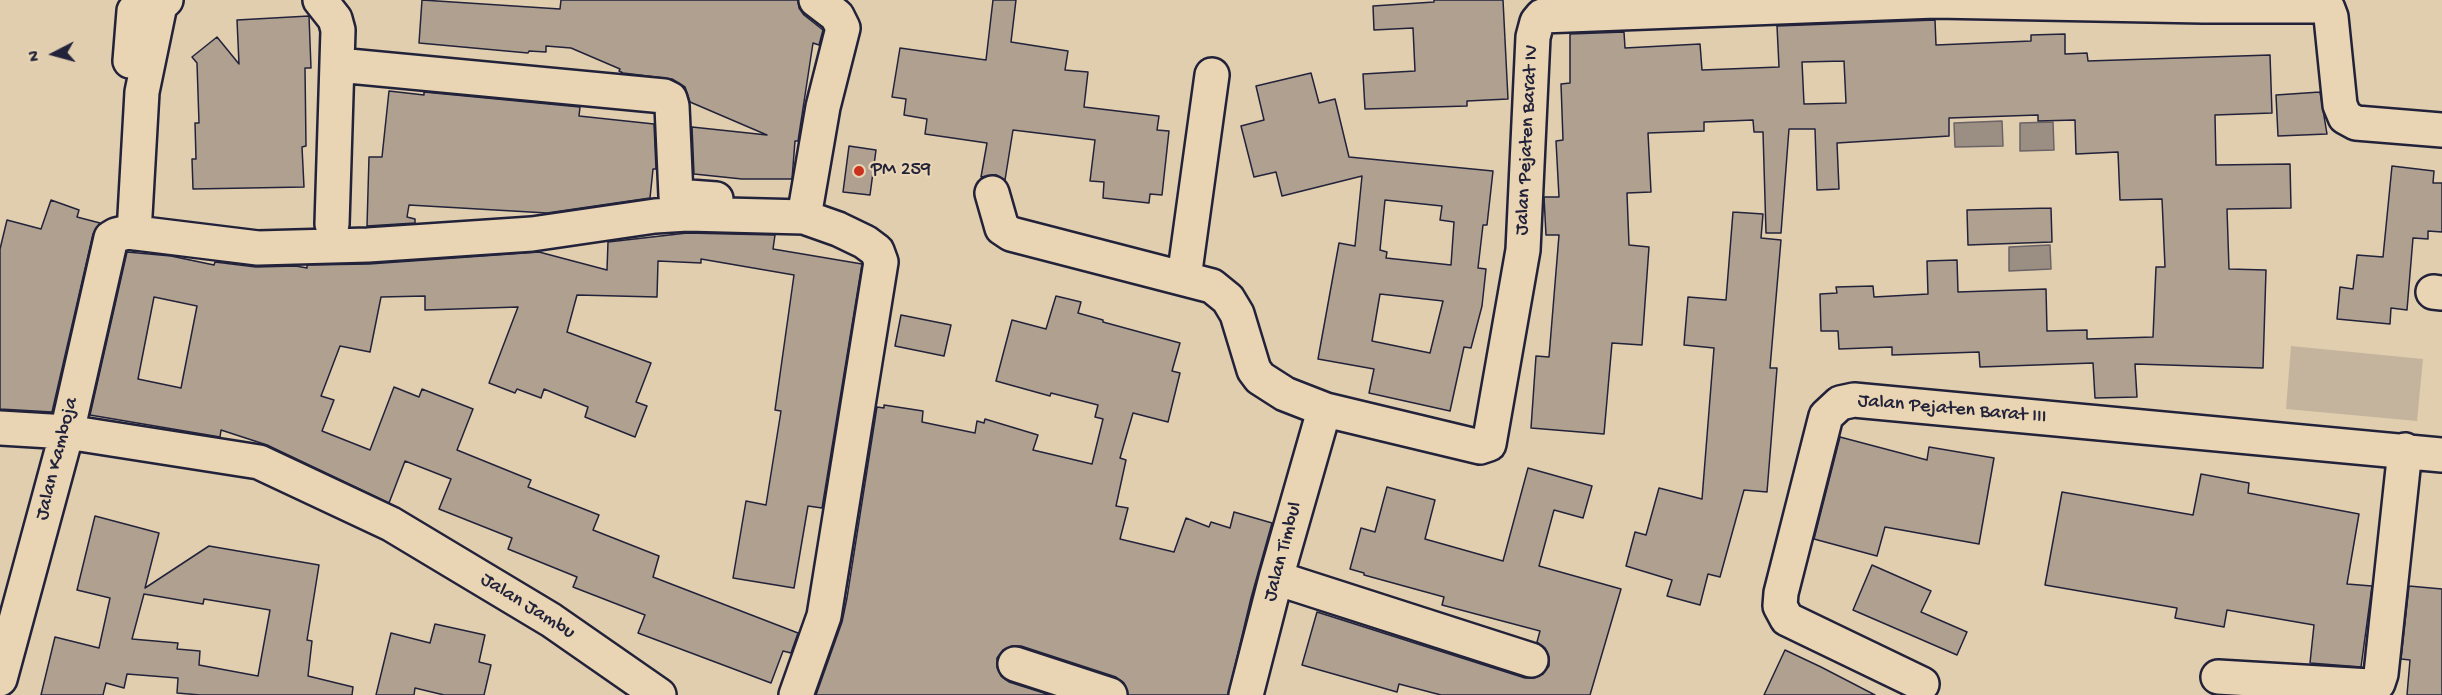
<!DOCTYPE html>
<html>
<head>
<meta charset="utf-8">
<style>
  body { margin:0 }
  #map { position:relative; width:2442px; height:695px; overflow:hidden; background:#e1ceae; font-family:"Gochi Hand",sans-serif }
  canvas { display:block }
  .north { position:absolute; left:24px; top:24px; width:60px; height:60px; -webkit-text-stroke:4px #e9d5b3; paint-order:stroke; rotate:264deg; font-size:16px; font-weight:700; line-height:24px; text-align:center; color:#22223b }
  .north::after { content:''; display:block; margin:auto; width:21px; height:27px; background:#22223b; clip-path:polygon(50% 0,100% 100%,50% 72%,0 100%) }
</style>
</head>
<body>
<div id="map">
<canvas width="2442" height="695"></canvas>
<div class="north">N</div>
</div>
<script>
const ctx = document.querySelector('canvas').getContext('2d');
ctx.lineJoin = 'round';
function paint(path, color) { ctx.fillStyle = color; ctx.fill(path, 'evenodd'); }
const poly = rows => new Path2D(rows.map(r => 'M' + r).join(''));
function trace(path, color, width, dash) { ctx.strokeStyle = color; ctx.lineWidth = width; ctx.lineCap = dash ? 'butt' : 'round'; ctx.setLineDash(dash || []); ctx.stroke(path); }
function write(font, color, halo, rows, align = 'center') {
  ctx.font = font + ' "Gochi Hand",sans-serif'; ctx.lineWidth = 4.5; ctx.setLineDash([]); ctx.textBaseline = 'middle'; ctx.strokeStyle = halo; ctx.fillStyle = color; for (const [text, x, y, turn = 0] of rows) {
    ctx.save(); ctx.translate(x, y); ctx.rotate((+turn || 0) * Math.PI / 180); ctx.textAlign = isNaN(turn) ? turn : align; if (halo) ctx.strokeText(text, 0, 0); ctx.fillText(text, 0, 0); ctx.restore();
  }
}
paint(poly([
  [2291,346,2423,359,2417,421,2286,409]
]), '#c5b49d');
const water = poly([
  [2002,121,2003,146,1955,147,1954,123,2002,121],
  [2053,122,2054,150,2020,151,2020,123,2053,122],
  [2050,245,2051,269,2009,271,2009,247,2050,245]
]);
paint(water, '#9b8f84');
trace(water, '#6b6367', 1.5);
const building = poly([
  [422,0,560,9,561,0,798,0,799,8,804,15,823,30,819,45,813,43,798,141,795,141,792,179,742,179,694,174,692,127,767,135,690,102,685,87,672,79,623,73,619,71,620,69,571,48,546,46,546,52,529,51,528,53,419,43,422,0],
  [993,0,1016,0,1011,42,1068,51,1065,70,1088,72,1084,107,1159,116,1157,130,1169,131,1162,195,1150,194,1149,203,1103,198,1104,182,1090,181,1095,140,1013,130,1005,180,996,175,981,177,987,143,925,134,927,119,904,115,906,99,892,97,900,48,986,60,993,0],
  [1434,0,1503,0,1508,99,1467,101,1467,106,1365,109,1363,74,1415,71,1413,28,1374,30,1373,6,1434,2,1434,0],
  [309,16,311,68,305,68,306,146,302,147,304,187,193,189,192,159,196,159,195,123,199,123,197,63,192,57,217,37,239,64,237,20,309,16],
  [1935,20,1936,45,2031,41,2031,35,2065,34,2065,54,2087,53,2088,61,2270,55,2272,113,2215,115,2216,165,2290,164,2291,208,2227,209,2229,269,2266,270,2263,368,2135,364,2137,397,2095,398,2093,363,1980,367,1979,352,1892,355,1892,347,1839,349,1838,331,1821,331,1820,294,1837,293,1836,287,1873,286,1874,297,1928,294,1927,261,1957,260,1958,292,2046,289,2047,331,2087,330,2087,339,2153,337,2156,267,2165,267,2162,199,2120,200,2118,152,2076,154,2075,120,2038,121,2038,115,1949,118,1949,136,1837,143,1839,189,1817,190,1815,129,1789,129,1781,233,1766,233,1763,132,1754,132,1753,120,1704,122,1704,131,1648,133,1651,192,1627,193,1629,245,1649,247,1642,345,1612,343,1604,434,1531,428,1536,356,1549,357,1559,235,1546,235,1544,197,1559,197,1556,141,1563,140,1561,84,1570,83,1570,34,1624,32,1625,48,1700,44,1702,70,1779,67,1777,26,1935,20],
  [1844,61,1846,103,1804,104,1802,62,1844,61],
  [1311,73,1319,103,1335,99,1349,157,1493,171,1487,225,1483,225,1478,268,1486,269,1482,306,1471,348,1464,347,1450,411,1369,393,1374,369,1318,359,1339,243,1355,246,1362,176,1282,196,1276,172,1254,177,1241,126,1264,120,1256,86,1311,73],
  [1385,200,1442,206,1440,220,1454,222,1451,265,1386,258,1387,252,1380,250,1385,200],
  [1380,294,1443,301,1430,353,1372,341,1380,294],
  [389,91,424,95,424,92,580,107,579,116,654,124,656,169,653,169,650,198,547,213,409,205,407,217,415,219,415,223,367,226,369,157,382,157,389,91],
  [2320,92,2327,134,2278,136,2276,95,2320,92],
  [849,146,876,150,870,195,843,192,849,146],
  [2392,166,2434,171,2433,183,2442,183,2442,232,2428,231,2428,239,2413,238,2407,310,2391,308,2390,324,2337,319,2340,287,2353,289,2357,255,2383,257,2392,166],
  [51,200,79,210,77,217,100,223,93,234,52,412,0,409,0,249,7,220,41,229,51,200],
  [2051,208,2052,242,1968,245,1967,210,2051,208],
  [1733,212,1763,214,1761,238,1781,240,1770,368,1777,368,1767,492,1744,490,1720,577,1708,574,1700,605,1667,596,1672,580,1626,566,1635,532,1646,535,1659,488,1702,499,1714,348,1684,345,1688,297,1726,300,1733,212],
  [687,233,775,235,773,249,862,264,822,508,808,506,794,588,733,578,746,501,766,505,781,411,775,410,794,275,701,259,701,263,658,261,657,297,577,295,567,332,651,363,636,402,647,406,635,437,585,417,588,407,544,389,541,398,517,389,515,393,489,383,518,307,425,310,425,296,381,297,370,352,340,346,321,396,334,400,322,431,370,450,394,387,419,397,422,389,473,409,457,450,531,480,528,487,599,515,593,530,659,556,653,577,798,633,791,653,783,651,771,683,638,633,645,615,573,587,577,577,508,549,512,538,439,509,451,479,405,461,389,503,267,445,221,430,220,437,90,415,127,252,171,256,214,265,215,262,256,267,296,266,307,268,307,265,369,264,539,252,607,270,608,242,687,233],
  [154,297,197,306,181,388,138,379,154,297],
  [1056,296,1081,302,1078,313,1103,320,1103,322,1180,343,1172,371,1180,373,1168,422,1133,413,1120,458,1126,460,1116,506,1128,508,1120,539,1174,552,1186,518,1209,527,1211,522,1230,528,1234,512,1272,523,1251,598,1228,695,1128,695,1124,683,1116,677,1021,646,1012,646,1003,650,997,658,997,667,1001,676,1009,682,1050,695,816,695,842,622,847,598,877,407,884,408,884,405,923,411,922,422,975,433,977,421,984,423,985,419,1038,435,1033,450,1092,464,1103,419,1095,417,1098,405,1051,393,1050,396,996,381,1012,320,1046,329,1056,296],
  [901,315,951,325,944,356,895,346,901,315],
  [1840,437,1927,460,1929,447,1994,458,1979,544,1885,527,1877,556,1814,539,1840,437],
  [1528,468,1592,486,1583,518,1554,510,1539,566,1621,589,1590,695,1441,695,1399,684,1397,692,1302,665,1317,612,1525,678,1534,678,1543,674,1549,666,1549,657,1545,648,1537,642,1540,631,1442,605,1444,597,1364,575,1364,573,1350,569,1361,528,1375,532,1387,487,1435,500,1425,539,1503,561,1528,468],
  [2201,474,2249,483,2248,493,2359,514,2347,584,2372,586,2361,667,2310,663,2314,625,2227,610,2224,627,2175,618,2177,608,2045,585,2062,492,2193,515,2201,474],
  [95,516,159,533,145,588,209,546,319,565,307,640,312,641,308,676,353,687,352,695,200,695,177,693,178,678,127,674,124,688,106,683,103,695,41,695,55,637,99,648,110,598,77,590,95,516],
  [144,594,203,604,204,599,270,610,258,676,199,665,200,651,177,649,178,643,132,639,144,594],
  [1872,565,1931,591,1921,612,1967,632,1957,655,1853,610,1872,565],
  [2409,586,2442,589,2442,695,2407,695,2410,660,2401,659,2409,586],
  [435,624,485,635,479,662,491,665,484,695,444,695,415,688,414,695,376,695,391,633,430,643,435,624],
  [1785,650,1821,667,1875,695,1764,695,1785,650]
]);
paint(building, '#afa090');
trace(building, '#22223b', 1.5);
const street = poly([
  [320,0,335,19,338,30,332,224],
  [130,61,134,11],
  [338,65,664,96,670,99,672,106,676,196,716,199],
  [992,193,1002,228,1011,234,1212,286,1228,299,1237,314,1254,370,1260,378,1285,394,1326,410,1480,447,1489,444,1523,250,1533,37,1537,22,1542,16,1935,1,2203,6,2320,6,2328,9,2331,17,2340,105,2345,117,2356,123,2442,130],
  [804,217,823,107,843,28,837,16,816,0],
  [134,233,142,92,160,5,166,0],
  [1184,278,1212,75],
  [2433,292,2442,293],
  [0,428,67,432,259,462,391,524,551,620,659,695],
  [1276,578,1531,660],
  [1015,664,1110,695],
  [2218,677,2370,686,2378,683,2381,674,2405,450],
  [0,679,67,432,111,238,116,235,128,232,258,248,368,245,532,234,655,216,687,214,804,217,838,229,865,242,877,251,881,262,824,616,796,695],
  [1922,684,1787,619,1780,606,1781,593,1826,416,1840,403,1854,400,2442,455],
  [1246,695,1276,578,1321,421,1326,410]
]);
trace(street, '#22223b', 38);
trace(street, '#e9d5b3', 33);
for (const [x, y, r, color] of [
  [859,171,6,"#c8321e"]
]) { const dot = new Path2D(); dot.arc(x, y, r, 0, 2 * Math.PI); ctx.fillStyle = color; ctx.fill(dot); trace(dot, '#e9d5b3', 2); }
write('20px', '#22223b', '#e9d5b3', [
  ["Jalan Pejaten Barat IV",1528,140,-87],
  ["Jalan Pejaten Barat III",1952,410,5],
  ["Jalan Kamboja",58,459,-76],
  ["Jalan Timbul",1284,552,-75],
  ["Jalan Jambu",527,607,32]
]);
write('20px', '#22223b', '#e9d5b3', [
  ["PM 259",871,171]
], 'left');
</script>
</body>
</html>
